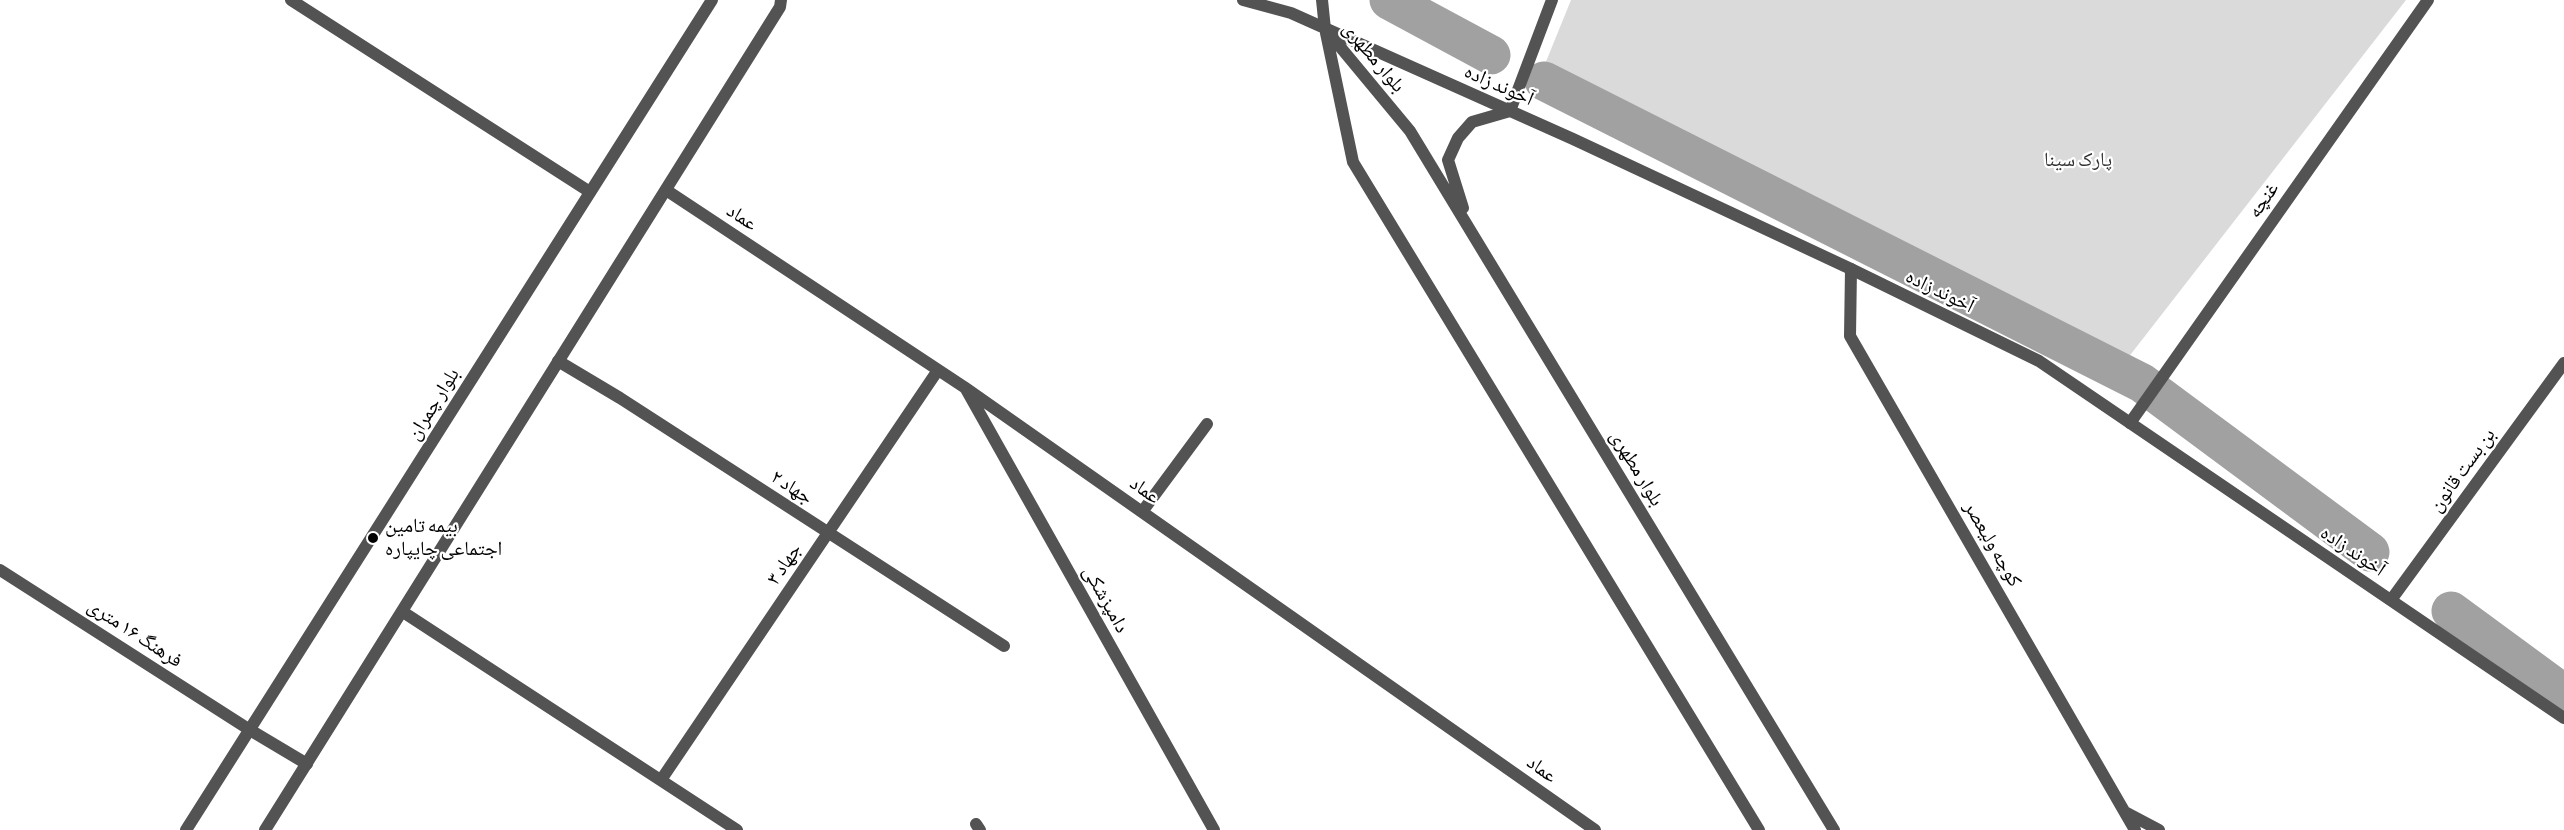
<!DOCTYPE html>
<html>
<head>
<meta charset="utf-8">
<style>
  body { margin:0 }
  canvas { display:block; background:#fff }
</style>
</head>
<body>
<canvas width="2564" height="830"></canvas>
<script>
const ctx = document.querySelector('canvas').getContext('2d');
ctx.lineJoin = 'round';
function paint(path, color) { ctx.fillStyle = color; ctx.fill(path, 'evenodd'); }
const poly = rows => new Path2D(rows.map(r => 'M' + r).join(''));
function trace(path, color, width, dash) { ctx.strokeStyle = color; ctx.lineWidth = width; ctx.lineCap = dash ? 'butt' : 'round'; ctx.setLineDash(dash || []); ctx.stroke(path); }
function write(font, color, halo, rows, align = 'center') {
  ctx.font = font + ' "Asap Condensed","Noto Naskh Arabic",sans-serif'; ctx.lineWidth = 4.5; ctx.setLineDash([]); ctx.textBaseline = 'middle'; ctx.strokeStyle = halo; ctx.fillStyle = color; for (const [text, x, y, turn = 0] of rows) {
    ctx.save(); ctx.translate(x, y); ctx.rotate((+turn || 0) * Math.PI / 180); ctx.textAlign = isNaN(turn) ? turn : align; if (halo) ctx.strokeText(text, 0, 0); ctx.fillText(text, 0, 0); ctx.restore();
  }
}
paint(poly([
  [1571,0,2406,0,2124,363,1543,69]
]), '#dadada');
trace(poly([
  [1389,0,1491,55],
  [1544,81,2142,383,2370,552],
  [2451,611,2564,694]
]), '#a1a1a1', 39);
trace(poly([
  [2391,600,2564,363]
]), '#535353', 12);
trace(poly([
  [291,0,590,192],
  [1322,0,1325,29],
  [1510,111,1552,0],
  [666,190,964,387,1595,830],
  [1851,269,1850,336,2135,830],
  [558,361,620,398,1004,646],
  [966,389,1214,830],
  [2130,423,2428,0],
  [1142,512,1207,424],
  [0,570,250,730,307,764],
  [403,612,737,830],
  [661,780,938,370],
  [2125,812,2159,830],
  [976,824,980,830]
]), '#535353', 12);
trace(poly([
  [1243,0,1291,13,1573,139,1851,269,2039,361,2564,718],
  [1327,31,1410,131,1834,830],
  [1326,33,1353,162,1759,830],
  [1463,208,1448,160,1458,138,1472,122,1510,111],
  [186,830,712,0],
  [265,830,780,7,781,0]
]), '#535353', 12);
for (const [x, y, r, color] of [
  [373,538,6,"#000"]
]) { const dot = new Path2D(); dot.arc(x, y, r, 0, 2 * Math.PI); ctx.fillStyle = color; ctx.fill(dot); trace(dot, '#fff', 2); }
write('20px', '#000', '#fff', [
  ["بلوار مطهری",1374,57,50],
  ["آخوند زاده",1499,85,24],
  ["غنچه",2263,200,-55],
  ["عماد",742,217,33],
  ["آخوند زاده",1940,291,26],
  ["بلوار چمران",433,404,-58],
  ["بلوار مطهری",1637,468,59],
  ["بن بست قانون",2462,470,-54],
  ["جهاد ۲",792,487,33],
  ["عماد",1145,490,35],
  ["کوچه ولیعصر",1993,544,60],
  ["آخوند زاده",2353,551,34],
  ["جهاد ۳",784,564,-56],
  ["دامپزشکی",1106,599,61],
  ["فرهنگ ۱۶ متری",135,633,33],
  ["عماد",1542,769,35]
]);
write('20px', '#313131', '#fff', [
  ["پارک سینا",2078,160]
]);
write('20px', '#000', '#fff', [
  ["بیمه تامین",385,526],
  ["اجتماعی چایپاره",385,549]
], 'left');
</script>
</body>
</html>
